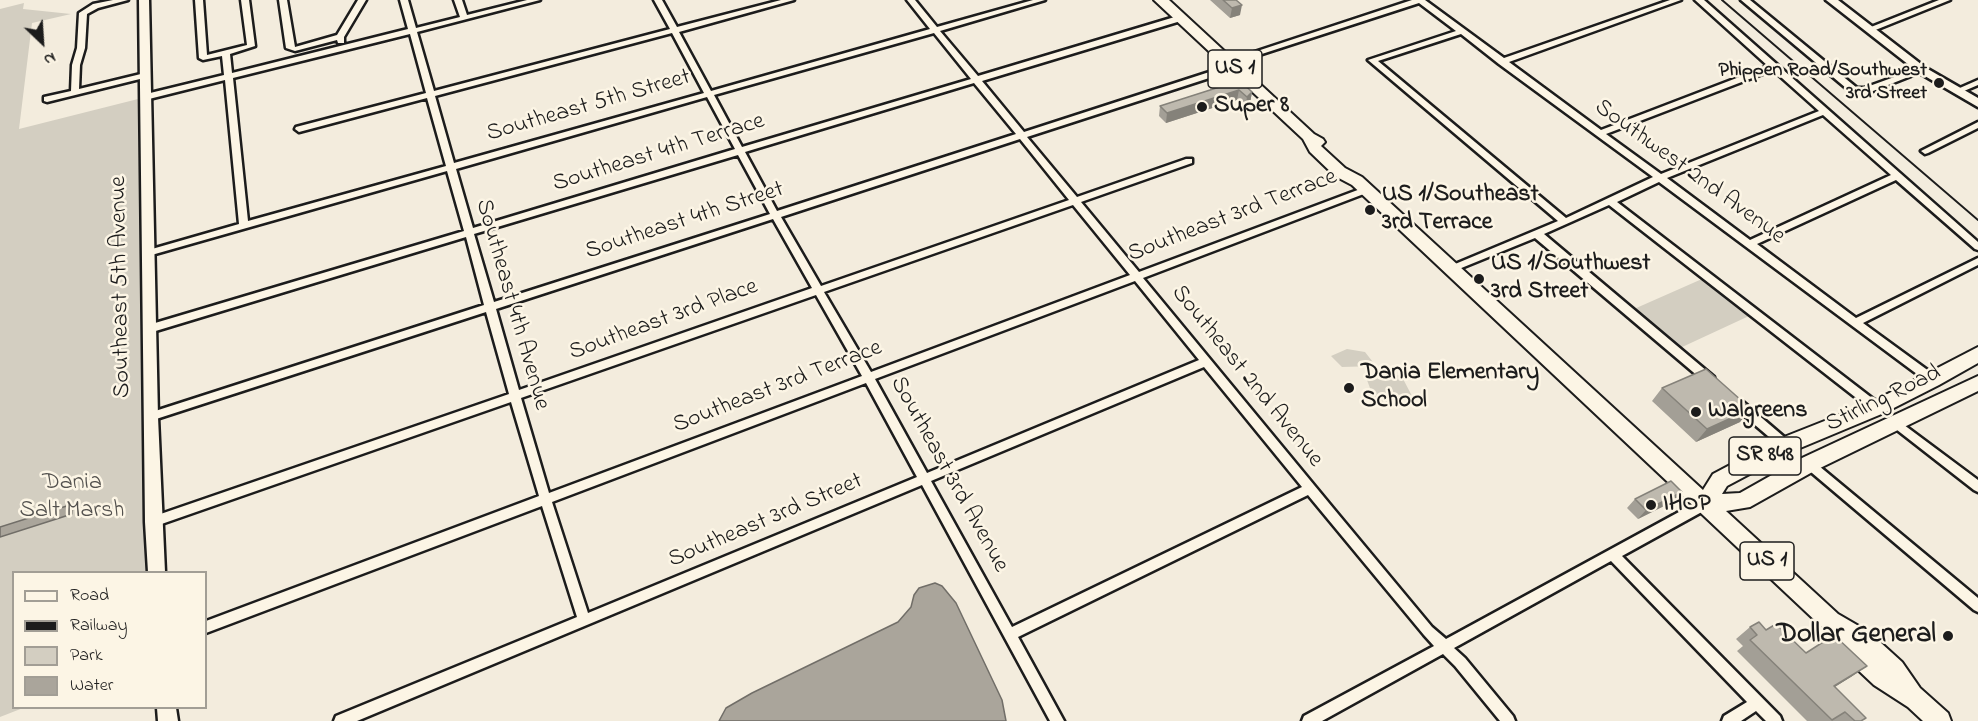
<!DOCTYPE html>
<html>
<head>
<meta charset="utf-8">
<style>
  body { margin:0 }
  #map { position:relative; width:1978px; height:721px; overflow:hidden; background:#f3ecdd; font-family:"Indie Flower",sans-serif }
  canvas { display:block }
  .legend { position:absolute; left:12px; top:571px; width:195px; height:138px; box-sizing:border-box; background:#fcf5e5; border:2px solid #a29e95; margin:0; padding:8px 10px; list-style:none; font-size:18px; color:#1c1c1c }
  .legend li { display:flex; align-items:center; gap:12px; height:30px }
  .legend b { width:30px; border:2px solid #a29e95 }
  .north { position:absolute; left:12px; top:12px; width:60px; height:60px; -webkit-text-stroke:4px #fcf5e5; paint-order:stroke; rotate:155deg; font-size:16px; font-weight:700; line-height:24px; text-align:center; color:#1c1c1c }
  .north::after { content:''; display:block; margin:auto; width:21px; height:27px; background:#1c1c1c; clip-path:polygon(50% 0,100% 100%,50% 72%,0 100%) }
</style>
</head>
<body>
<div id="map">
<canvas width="1978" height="721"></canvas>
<ul class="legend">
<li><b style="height:8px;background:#fcf5e5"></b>Road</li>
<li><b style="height:8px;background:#1c1c1c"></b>Railway</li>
<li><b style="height:16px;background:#d3cec1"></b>Park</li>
<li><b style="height:16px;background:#aaa59b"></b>Water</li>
</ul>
<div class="north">N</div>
</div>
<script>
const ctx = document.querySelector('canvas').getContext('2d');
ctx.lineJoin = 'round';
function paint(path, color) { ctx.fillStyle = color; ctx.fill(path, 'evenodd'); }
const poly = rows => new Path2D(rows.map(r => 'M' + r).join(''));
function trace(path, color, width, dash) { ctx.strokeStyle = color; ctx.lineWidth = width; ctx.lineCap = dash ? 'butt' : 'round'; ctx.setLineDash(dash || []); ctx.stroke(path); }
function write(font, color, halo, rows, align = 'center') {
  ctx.font = font + ' "Indie Flower",sans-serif'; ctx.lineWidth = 5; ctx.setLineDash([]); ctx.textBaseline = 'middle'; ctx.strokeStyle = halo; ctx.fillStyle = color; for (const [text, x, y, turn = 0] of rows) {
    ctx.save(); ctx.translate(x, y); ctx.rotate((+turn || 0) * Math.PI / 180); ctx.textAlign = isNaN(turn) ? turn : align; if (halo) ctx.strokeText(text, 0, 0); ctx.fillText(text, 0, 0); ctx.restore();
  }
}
paint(poly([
  [24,3,23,9,71,14,32,23,19,129,138,99,144,525,148,572,14,572,14,708,23,708,0,717,0,9],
  [1702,279,1749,316,1680,348,1634,309],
  [1347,349,1365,352,1376,366,1342,367,1331,356],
  [1401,375,1412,396,1377,407,1367,380]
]), '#d3cec1');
const water = poly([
  [73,504,72,514,0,537,0,527,73,504],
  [935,583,942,586,956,603,1002,700,1006,721,719,721,726,708,752,693,898,622,911,607,914,595,919,588,935,583]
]);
paint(water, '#aaa59b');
trace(water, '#716e68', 1.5);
const street = poly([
  [113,0,128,0,98,8,87,14,85,48,80,65,79,89,145,73,149,75,148,77,47,102,44,101,44,97,71,91,72,65,77,48,79,13,93,4,113,0],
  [195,0,203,0,207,55,247,45,241,0,249,0,255,46,230,54,232,73,408,29,400,0,408,0,416,28,460,17,454,0,462,0,467,15,527,0,540,0,417,32,434,91,670,29,654,0,662,0,677,27,781,0,794,0,679,32,711,91,930,29,907,0,915,0,937,27,1033,0,1045,0,940,31,978,76,1178,16,1184,16,1184,20,982,81,1024,132,1231,65,1237,65,1237,69,1027,137,1077,197,1186,159,1192,159,1192,163,1081,202,1139,272,1363,188,1369,188,1371,190,1369,192,1143,278,1333,508,1432,627,1446,639,1701,500,1705,499,1709,500,1711,504,1709,508,1622,556,1780,716,1782,721,1766,721,1756,711,1741,721,1722,721,1724,716,1747,702,1611,561,1454,648,1465,658,1513,716,1515,721,1500,721,1455,666,1443,654,1322,721,1302,721,1304,716,1434,646,1424,635,1308,495,1018,637,1064,721,1050,721,922,485,357,721,334,721,336,716,577,617,542,506,206,633,206,621,539,496,511,402,153,527,149,526,147,522,149,518,509,394,486,312,150,421,146,420,145,417,146,414,484,305,466,237,149,333,145,332,144,329,145,326,464,231,447,171,148,256,145,255,143,253,145,251,239,224,225,80,145,100,141,97,142,95,224,75,222,56,203,60,199,58,195,0],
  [672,33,704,93,454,163,435,96,672,33],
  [934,33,971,79,742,147,714,95,934,33],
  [410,34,426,93,296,127,295,129,299,132,427,98,446,166,248,221,233,78,410,34],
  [974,83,1016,134,777,211,745,152,974,83],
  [707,97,735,149,473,228,456,169,707,97],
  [1020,139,1069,200,821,286,781,217,1020,139],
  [738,155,770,214,494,302,474,234,738,155],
  [1073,205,1130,275,871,372,824,292,1073,205],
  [773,219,812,288,519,390,496,309,773,219],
  [1135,281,1199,360,927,473,875,379,1135,281],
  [816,295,862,376,549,493,521,398,816,295],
  [1204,367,1302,487,1012,627,931,481,1204,367],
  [866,383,917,477,588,613,552,502,866,383],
  [279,0,287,0,295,47,337,35,358,0,366,0,344,37,344,43,338,43,337,40,295,51,286,48,279,0],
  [1412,0,1425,0,1504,58,1670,0,1681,0,1509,62,1601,130,1768,66,1695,0,1704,0,1978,242,1978,250,1975,249,1896,180,1757,244,1856,318,1978,258,1978,265,1863,323,1937,377,1938,380,1937,383,1929,383,1659,182,1617,202,1881,405,1882,408,1881,411,1873,411,1609,205,1544,234,1714,377,1715,380,1714,383,1706,383,1535,238,1454,271,1448,271,1446,269,1448,267,1558,221,1368,60,1456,31,1419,3,1231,64,1225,64,1224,62,1412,0],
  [1461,34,1499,64,1653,177,1566,218,1378,61,1461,34],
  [1773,70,1819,111,1661,174,1606,134,1773,70],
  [1823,115,1891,175,1750,240,1667,178,1823,115],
  [1741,0,1750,0,1857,88,1864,88,1919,68,1922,68,1926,70,1868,93,1852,93,1741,0],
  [1939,0,1950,0,1873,31,1870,31,1866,29,1939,0],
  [1978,80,1978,85,1957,94,1953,91,1978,80],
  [1978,122,1978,128,1928,153,1925,154,1921,151,1978,122],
  [1738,400,1742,401,1790,442,1792,445,1790,448,1786,450,1782,448,1734,407,1733,404,1734,401,1738,400],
  [1896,419,1978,480,1978,492,1974,490,1892,426,1890,423,1892,420,1896,419],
  [1809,459,1813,461,1978,598,1978,612,1974,610,1805,467,1803,464,1805,461,1809,459]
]);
const secondary = poly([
  [139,0,149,0,158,417,165,572,148,572,145,522,139,0],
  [1826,0,1838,0,1926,68,1978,98,1978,107,1918,72,1826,0],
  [157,708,176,708,178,721,158,721,157,708]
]);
const primary = poly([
  [1154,0,1169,0,1314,134,1323,139,1325,142,1321,146,1345,168,1362,177,1703,490,1713,474,1779,439,1870,403,1978,347,1978,363,1939,385,1884,413,1793,451,1727,486,1722,494,1740,493,1802,458,1978,376,1978,391,1816,470,1750,507,1726,511,1838,614,1869,632,1902,662,1920,688,1948,713,1951,721,1923,721,1908,707,1874,685,1841,654,1821,626,1352,185,1335,176,1310,152,1303,139,1154,0]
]);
trace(street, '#1c1c1c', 5);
trace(secondary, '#1c1c1c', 5);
trace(primary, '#1c1c1c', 4);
paint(street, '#fcf5e5');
paint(secondary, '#fcf5e5');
paint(primary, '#fcf5e5');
trace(poly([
  [1722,0,1978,220]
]), '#1c1c1c', 2);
paint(poly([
  [1210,0,1236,0,1240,15,1230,18],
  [1216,68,1252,92,1250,103,1245,108,1237,100,1166,123,1159,116,1160,106,1222,86,1214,79],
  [1662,388,1751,409,1740,422,1696,442,1652,401],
  [1682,492,1674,501,1638,519,1627,508,1635,499],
  [1750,627,1766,630,1806,653,1867,666,1835,687,1861,721,1807,721,1737,651,1743,646,1736,639]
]), '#a39f96');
paint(poly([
  [1242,5,1240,15,1230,18,1232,8],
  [1239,90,1237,100,1166,123,1167,113],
  [1252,92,1250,103,1245,108,1247,97],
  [1751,409,1740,422,1696,442,1707,429],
  [1682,492,1674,501,1638,519,1646,510],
  [1867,666,1851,677,1818,697,1834,686]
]), '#85827a');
const building = poly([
  [1223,0,1236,0,1242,5,1232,8,1223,0],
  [1224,66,1252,92,1247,97,1239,90,1167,113,1160,106,1232,83,1216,68,1224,66],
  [1706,369,1751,409,1707,429,1662,388,1706,369],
  [1671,481,1682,492,1646,510,1635,499,1671,481],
  [1759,622,1766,630,1776,624,1806,653,1834,635,1867,666,1834,686,1866,718,1861,721,1855,721,1845,712,1832,720,1750,640,1757,635,1750,627,1759,622]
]);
paint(building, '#beb9ae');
trace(building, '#85827a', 1.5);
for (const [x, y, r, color] of [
  [1939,83,6,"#1c1c1c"],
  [1202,107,6,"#1c1c1c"],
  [1370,210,6,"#1c1c1c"],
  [1479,279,6,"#1c1c1c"],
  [1349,388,6,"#1c1c1c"],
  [1696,412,6,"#1c1c1c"],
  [1651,505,6,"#1c1c1c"],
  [1948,636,6,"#1c1c1c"]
]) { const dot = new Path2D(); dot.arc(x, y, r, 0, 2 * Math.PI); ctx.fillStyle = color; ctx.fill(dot); trace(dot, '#fcf5e5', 2); }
write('bold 20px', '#1c1c1c', '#fcf5e5', [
  ["Phippen Road/Southwest",1927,72],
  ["3rd Street",1927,95]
], 'right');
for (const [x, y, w] of [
  [1235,69,54],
  [1765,456,72],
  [1767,561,54]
]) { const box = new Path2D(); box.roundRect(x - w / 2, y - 19, w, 38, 4.5); ctx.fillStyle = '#fcf5e5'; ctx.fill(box); trace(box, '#1c1c1c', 1.5); }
write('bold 22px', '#1c1c1c', null, [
  ["US 1",1235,69],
  ["SR 848",1765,456],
  ["US 1",1767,561]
]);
write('24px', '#1c1c1c', '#fcf5e5', [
  ["Southeast 5th Street",589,107,-16],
  ["Southeast 4th Terrace",659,154,-17],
  ["Southwest 2nd Avenue",1689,173,36],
  ["Southeast 3rd Terrace",1233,217,-21],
  ["Southeast 4th Street",685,222,-18],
  ["Southeast 5th Avenue",122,287,-91],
  ["Southeast 4th Avenue",511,305,74],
  ["Southeast 3rd Place",664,321,-20],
  ["Southeast 2nd Avenue",1246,377,51],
  ["Southeast 3rd Terrace",778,388,-21],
  ["Stirling Road",1884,400,-26],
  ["Southeast 3rd Avenue",948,475,61],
  ["Southeast 3rd Street",766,522,-23]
]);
write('bold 24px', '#1c1c1c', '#fcf5e5', [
  ["Super 8",1214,107],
  ["US 1/Southeast",1382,196],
  ["3rd Terrace",1382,224],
  ["US 1/Southwest",1491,265],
  ["3rd Street",1491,293],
  ["Dania Elementary",1361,374],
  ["School",1361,402],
  ["Walgreens",1708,412],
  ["IHOP",1663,505]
], 'left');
write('24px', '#53514e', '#fcf5e5', [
  ["Dania",72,484],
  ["Salt Marsh",72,512]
]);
write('bold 28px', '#1c1c1c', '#fcf5e5', [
  ["Dollar General",1936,636]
], 'right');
</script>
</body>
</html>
